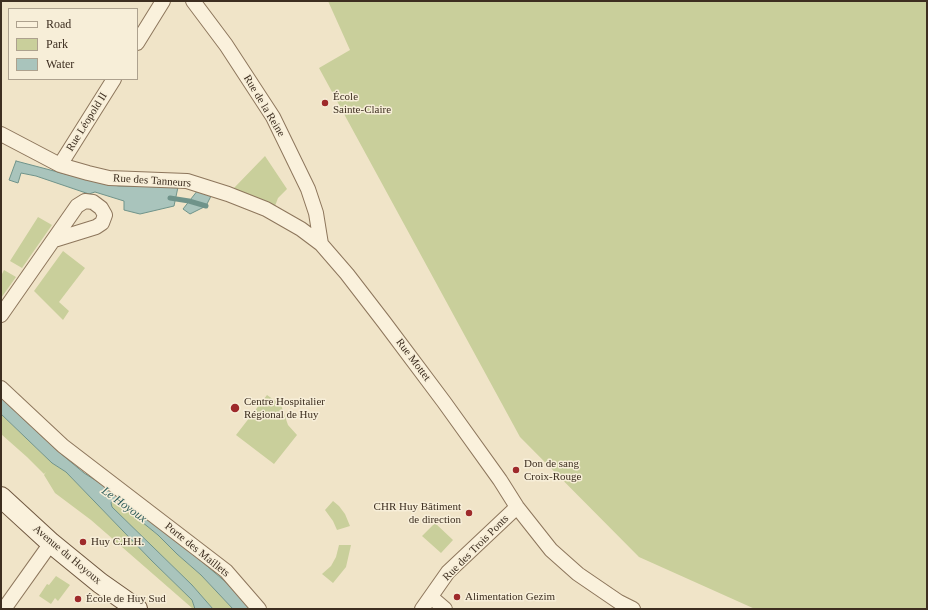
<!DOCTYPE html>
<html>
<head>
<meta charset="utf-8">
<style>
  body { margin:0 }
  #map { position:relative; width:928px; height:610px; overflow:hidden; background:#f0e4c8; font-family:Georgia,serif }
  canvas { display:block }
  .frame { position:absolute; inset:0; border:2px solid #3d2e20; pointer-events:none }
  .legend { position:absolute; left:8px; top:8px; width:130px; height:72px; box-sizing:border-box; background:#f7eed8; border:1px solid #ada18e; margin:0; padding:5px 7px; list-style:none; font-size:12px; color:#3d2e20 }
  .legend li { display:flex; align-items:center; gap:8px; height:20px }
  .legend b { width:20px; border:1px solid #ada18e }
</style>
</head>
<body>
<div id="map">
<canvas width="928" height="610"></canvas>
<div class="frame"></div>
<ul class="legend">
<li><b style="height:5px;background:#faf1dc"></b>Road</li>
<li><b style="height:11px;background:#c9cf9b"></b>Park</li>
<li><b style="height:11px;background:#a9c4bc"></b>Water</li>
</ul>
</div>
<script>
const ctx = document.querySelector('canvas').getContext('2d');
ctx.lineJoin = 'round';
function paint(path, color) { ctx.fillStyle = color; ctx.fill(path, 'evenodd'); }
const poly = rows => new Path2D(rows.map(r => 'M' + r).join(''));
function trace(path, color, width, dash) { ctx.strokeStyle = color; ctx.lineWidth = width; ctx.lineCap = dash ? 'butt' : 'round'; ctx.setLineDash(dash || []); ctx.stroke(path); }
function write(font, color, halo, rows, align = 'center') {
  ctx.font = font + ' Georgia,serif'; ctx.lineWidth = 3; ctx.setLineDash([]); ctx.textBaseline = 'middle'; ctx.strokeStyle = halo; ctx.fillStyle = color; for (const [text, x, y, turn = 0] of rows) {
    ctx.save(); ctx.translate(x, y); ctx.rotate((+turn || 0) * Math.PI / 180); ctx.textAlign = isNaN(turn) ? turn : align; if (halo) ctx.strokeText(text, 0, 0); ctx.fillText(text, 0, 0); ctx.restore();
  }
}
paint(poly([
  [328,1,927,1,927,609,755,609,639,557,520,437,319,68,350,50],
  [265,156,287,189,278,198,275,206,233,189],
  [38,217,52,225,22,268,10,261],
  [63,251,85,268,59,302,69,311,63,320,34,291],
  [4,270,16,277,1,298,1,276],
  [267,395,281,405,288,425,297,435,274,464,236,435],
  [1,414,52,463,66,472,152,561,192,600,195,609,192,608,91,520,55,493,44,475,46,472,44,474,27,457,1,434],
  [115,499,158,535,176,553,201,575,233,609,213,609,192,585,112,507,111,503],
  [333,501,339,506,345,514,350,526,337,530,333,521,325,510],
  [435,523,453,540,441,553,422,536],
  [339,545,351,545,346,567,333,583,322,574,331,566,336,557],
  [56,576,70,585,58,601,55,598,51,604,39,596,47,584,49,585]
]), '#c9cf9b');
const water = poly([
  [16,161,92,181,119,186,178,187,174,206,140,214,124,210,124,201,95,192,89,194,36,176,21,173,18,183,9,180,16,161],
  [198,190,211,196,206,206,190,214,183,209,198,190],
  [1,398,60,453,84,473,114,492,187,549,228,584,250,609,233,609,201,575,177,554,158,535,115,500,112,501,111,503,112,507,192,585,213,609,195,609,192,600,152,561,66,472,52,463,1,414,1,398]
]);
paint(water, '#a9c4bc');
trace(water, '#6f938a', 1);
trace(poly([
  [170,198,189,201,206,206]
]), '#6f938a', 5);
const minor = poly([
  [193,1,226,45,273,117,308,189,316,213,321,244],
  [137,43,163,1],
  [1,134,60,165,88,173,109,178,187,181,228,194,266,209,301,229,321,244,347,274,384,322,444,402,500,480,517,507,551,550,578,574,619,602,633,609],
  [60,165,114,79],
  [1,315,77,206,85,201,93,202,101,208,105,215,102,223,96,227,54,240],
  [1,388,63,446,226,571,259,609],
  [431,597,445,609],
  [4,609,51,543],
  [422,609,448,572,517,507]
]);
const secondary = poly([
  [1,497,51,543,100,583,137,609]
]);
trace(minor, '#8d765c', 16);
trace(secondary, '#6f573f', 22);
trace(minor, '#faf1dc', 14);
trace(secondary, '#faf1dc', 20);
for (const [x, y, r, color] of [
  [325,103,4,"#9e2a2b"],
  [235,408,5,"#9e2a2b"],
  [516,470,4,"#9e2a2b"],
  [469,513,4,"#9e2a2b"],
  [83,542,4,"#9e2a2b"],
  [457,597,4,"#9e2a2b"],
  [78,599,4,"#9e2a2b"]
]) { const dot = new Path2D(); dot.arc(x, y, r, 0, 2 * Math.PI); ctx.fillStyle = color; ctx.fill(dot); trace(dot, '#f7eed8', 1.5); }
write('11px', '#3d2e20', '#f7eed8', [
  ["École",333,97],
  ["Sainte-Claire",333,110],
  ["Centre Hospitalier",244,402],
  ["Régional de Huy",244,415],
  ["Don de sang",524,464],
  ["Croix-Rouge",524,477],
  ["CHR Huy Bâtiment",461,507,"right"],
  ["de direction",461,520,"right"],
  ["Huy C.H.H.",91,542],
  ["Alimentation Gezim",465,597],
  ["École de Huy Sud",86,599]
], 'left');
write('11px', '#3d2e20', '#f7eed8', [
  ["Rue de la Reine",264,106,59],
  ["Rue Léopold II",87,122,-58],
  ["Rue des Tanneurs",152,181,4],
  ["Rue Mottet",413,360,53],
  ["Rue des Trois Ponts",476,548,-45],
  ["Porte des Maillets",197,550,39],
  ["Avenue du Hoyoux",67,555,40]
]);
write('italic 12px', '#2f5d5a', '#f7eed8', [
  ["Le Hoyoux",124,505,36]
]);
</script>
</body>
</html>
